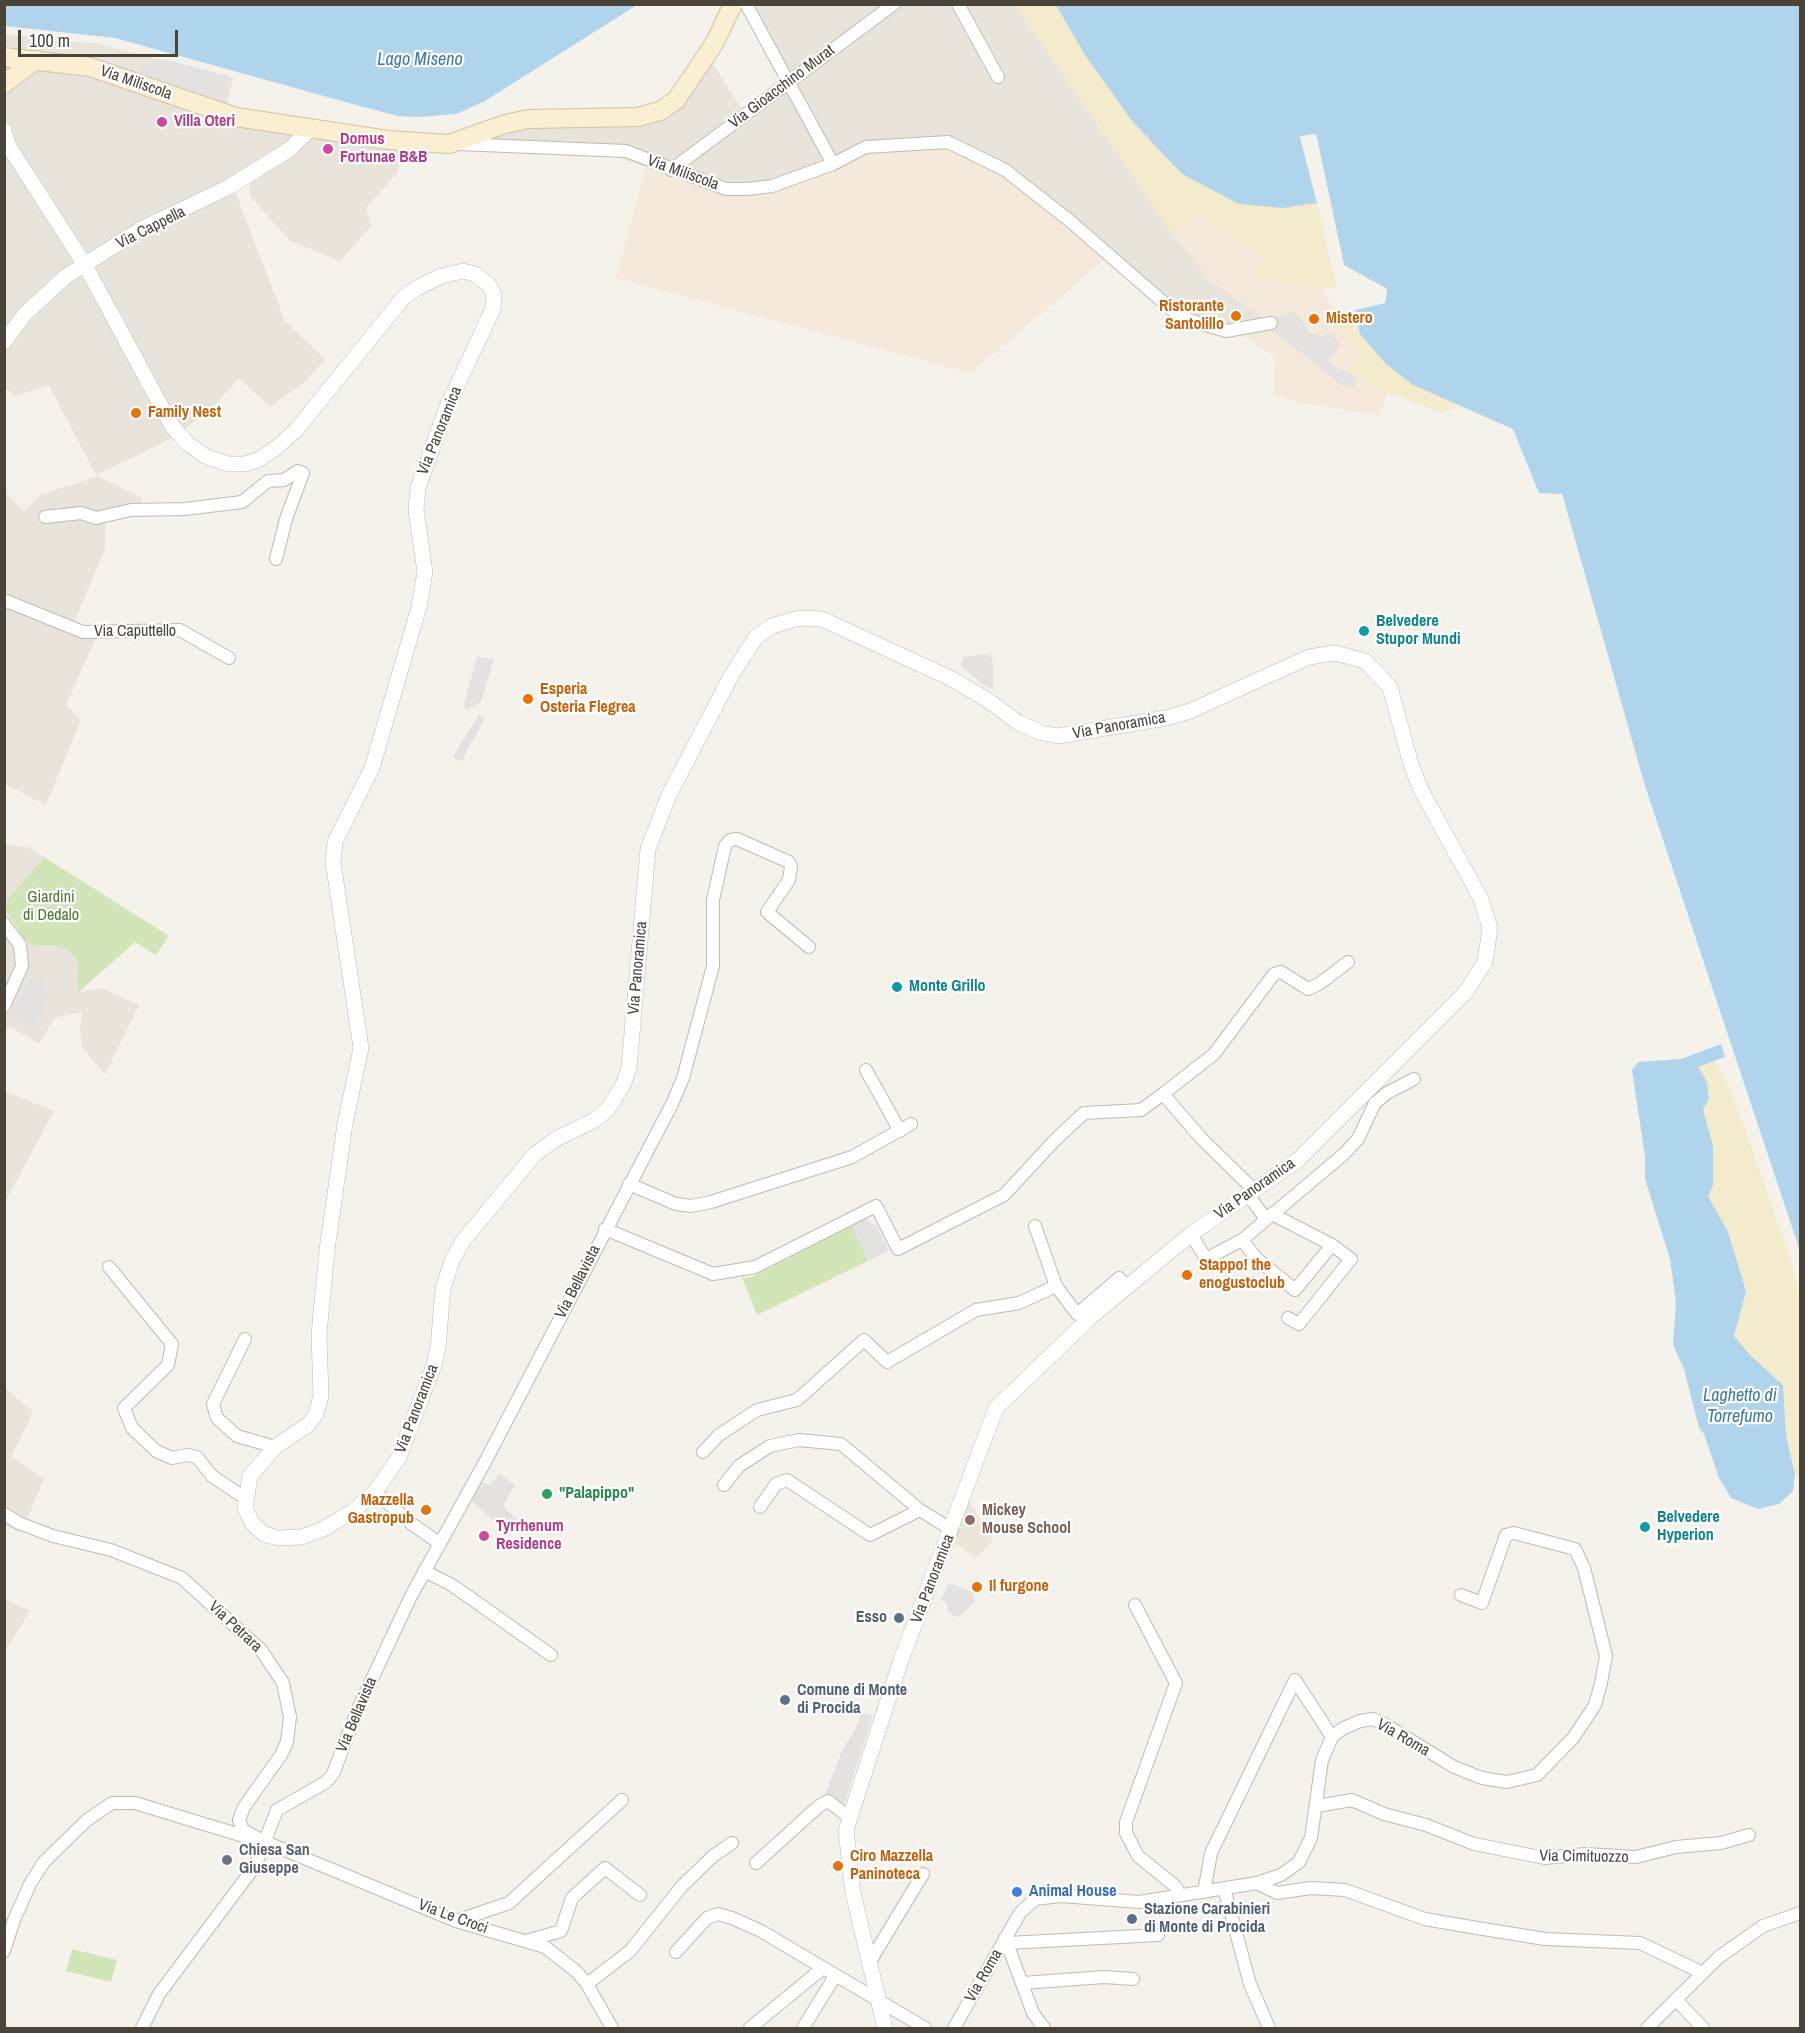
<!DOCTYPE html>
<html>
<head>
<meta charset="utf-8">
<style>
  body { margin:0 }
  #map { position:relative; width:1805px; height:2033px; overflow:hidden; background:#f5f2ec; font-family:"Archivo Narrow",sans-serif }
  canvas { display:block }
  .frame { position:absolute; inset:0; border:6px solid #49433a; pointer-events:none }
  .scale { position:absolute; left:18px; top:30px; width:160px; height:27px; box-sizing:border-box; border:3px solid #49433a; border-top:0; padding-left:8px; font-size:18px; line-height:21px; white-space:nowrap; color:#49433a; -webkit-text-stroke:4px #fff; paint-order:stroke }
</style>
</head>
<body>
<div id="map">
<canvas width="1805" height="2033"></canvas>
<div class="frame"></div>
<div class="scale">100 m</div>
</div>
<script>
const ctx = document.querySelector('canvas').getContext('2d');
ctx.lineJoin = 'round';
function paint(path, color) { ctx.fillStyle = color; ctx.fill(path, 'evenodd'); }
const poly = rows => new Path2D(rows.map(r => 'M' + r).join(''));
function trace(path, color, width, dash) { ctx.strokeStyle = color; ctx.lineWidth = width; ctx.lineCap = dash ? 'butt' : 'round'; ctx.setLineDash(dash || []); ctx.stroke(path); }
function write(font, color, halo, rows, align = 'center') {
  ctx.font = font + ' "Archivo Narrow",sans-serif'; ctx.lineWidth = 4.5; ctx.setLineDash([]); ctx.textBaseline = 'middle'; ctx.strokeStyle = halo; ctx.fillStyle = color; for (const [text, x, y, turn = 0] of rows) {
    ctx.save(); ctx.translate(x, y); ctx.rotate((+turn || 0) * Math.PI / 180); ctx.textAlign = isNaN(turn) ? turn : align; if (halo) ctx.strokeText(text, 0, 0); ctx.fillText(text, 0, 0); ctx.restore();
  }
}
paint(poly([
  [742,5,1015,5,1173,234,1210,280,1269,322,1237,333,1209,333,1183,324,1165,314,1108,257,776,188,716,191,620,158,580,151,478,147,488,134,628,112,664,102,708,57,743,111,781,82],
  [5,34,98,44,233,78,226,108,405,146,397,173,366,208,371,226,340,261,290,241,250,196,249,182,234,189,285,321,325,359,305,382,270,407,239,378,217,403,175,437,96,475,49,385,16,396,5,388],
  [98,476,142,498,138,513,105,521,105,549,72,627,96,637,66,705,81,720,46,805,5,784,4,491,24,511,40,495],
  [5,844,28,847,44,857,5,904],
  [4,909,16,929,35,946,52,945,67,949,75,958,78,967,77,983,79,992,102,988,139,1005,105,1074,83,1049,80,1032,82,1012,54,1018,39,1044,10,1026,5,1031],
  [5,1091,54,1111,5,1202],
  [4,1387,33,1412,11,1456,44,1479,21,1533,5,1525],
  [5,1599,30,1611,5,1650]
]), '#e8e4db');
paint(poly([
  [928,147,950,149,1001,168,1108,257,971,373,616,278,646,167,716,191,744,192,864,154],
  [1200,214,1266,259,1254,276,1321,290,1391,382,1380,416,1303,403,1274,395,1275,356,1237,333,1268,322,1210,280,1173,234]
]), '#f4e9da');
paint(poly([
  [968,1499,993,1541,976,1558,953,1542]
]), '#ece6d8');
paint(poly([
  [44,857,169,936,156,955,135,942,79,992,77,983,78,967,75,958,67,949,52,945,35,946,24,940,5,909,4,904],
  [852,1225,868,1261,757,1315,742,1278,752,1277],
  [72,1949,117,1960,111,1982,66,1971]
]), '#d2e5b9');
paint(poly([
  [1015,5,1056,5,1085,55,1132,121,1182,174,1283,208,1317,203,1337,287,1321,290,1253,276,1266,259,1200,214,1173,234],
  [1355,310,1360,334,1413,385,1458,405,1443,413,1373,387,1348,369,1362,355,1332,317],
  [1715,1061,1736,1104,1791,1260,1800,1300,1800,1479,1795,1475,1786,1435,1783,1385,1750,1355,1734,1336,1746,1291,1728,1232,1708,1196,1713,1146,1703,1109,1697,1067]
]), '#f4ebcd');
paint(poly([
  [163,59,229,76,220,104,140,78,141,67],
  [1295,312,1310,333,1322,337,1330,333,1341,345,1329,360,1336,367,1357,378,1354,388,1342,385,1269,328,1273,317],
  [989,654,993,661,993,689,984,685,961,666,963,657],
  [477,657,494,659,481,702,466,710,464,703],
  [479,714,485,718,461,762,453,757],
  [42,977,49,996,34,1027,12,1017,27,982],
  [865,1217,872,1224,875,1223,889,1251,868,1261,852,1225],
  [499,1473,515,1485,504,1504,505,1509,520,1520,510,1535,471,1501,480,1482,490,1485],
  [949,1583,972,1592,975,1601,959,1617,953,1616,947,1610,947,1603,941,1600],
  [861,1713,873,1715,843,1808,825,1794,843,1748,856,1728]
]), '#e4e2e0');
paint(poly([
  [4,5,5,4,637,5,485,101,456,114,419,117,398,116,360,106,115,38,5,26],
  [1056,5,1800,5,1800,1251,1644,783,1562,494,1539,493,1513,429,1413,385,1385,363,1360,334,1355,310,1385,303,1387,289,1344,266,1316,134,1300,137,1317,203,1283,208,1239,204,1182,174,1132,121,1085,55],
  [1721,1044,1725,1057,1698,1067,1707,1082,1709,1099,1703,1109,1713,1146,1713,1185,1708,1196,1728,1232,1746,1291,1734,1336,1750,1355,1783,1385,1786,1435,1795,1475,1793,1491,1779,1504,1758,1509,1731,1498,1719,1478,1704,1434,1699,1428,1684,1369,1673,1345,1676,1302,1670,1259,1645,1179,1645,1156,1632,1070,1638,1062,1681,1059]
]), '#afd4eb');
paint(poly([
  [1316,134,1344,265,1387,289,1385,303,1360,309,1359,306,1382,300,1384,290,1341,267,1314,137,1304,139,1320,202,1318,206,1300,136],
  [1548,494,1562,494,1644,783,1800,1254,1641,784,1560,497,1551,497]
]), '#f5f2ec');
const minor = poly([
  [746,4,833,164],
  [958,4,998,77],
  [459,144,626,151,726,189,748,189,772,186,797,177,833,164,866,147,948,142,1005,170,1070,221,1171,309,1192,321,1226,331,1271,323],
  [671,170,894,4],
  [45,517,81,513,96,518,131,510,185,509,242,502,268,481,284,480,298,471,303,473,286,519,276,559],
  [4,600,83,632,180,630,229,658],
  [4,924,20,945,22,966,4,1006],
  [866,1070,900,1131],
  [1163,1094,1201,1138,1255,1191],
  [629,1184,676,1204,691,1206,711,1202,852,1157,911,1124],
  [1248,1195,1266,1219],
  [1272,1214,1332,1245,1351,1259,1299,1324,1288,1318],
  [1035,1226,1056,1286],
  [605,1229,713,1274,755,1267,876,1206,898,1249,1004,1195,1056,1139,1084,1113,1141,1110,1163,1094,1214,1054,1274,974,1281,972,1308,989,1319,984,1348,962],
  [1191,1234,1206,1259,1242,1240,1344,1154,1358,1139,1375,1103,1387,1093,1414,1079],
  [1242,1240,1257,1259,1295,1290,1332,1245],
  [109,1267,172,1344,168,1365,124,1408,132,1428,156,1451,172,1458,187,1455,197,1457,212,1476,245,1498],
  [245,1339,213,1404,217,1418,237,1436,275,1447],
  [703,1452,719,1435,757,1410,797,1400,864,1340,887,1362,976,1310,1019,1303,1056,1286,1077,1314,1119,1278,1128,1287],
  [724,1485,739,1466,770,1446,799,1440,841,1444,920,1510,952,1530],
  [375,1492,412,1524,439,1543],
  [760,1507,776,1484,787,1480,870,1535,920,1510],
  [4,1514,19,1523,53,1536,111,1550,182,1578,261,1650,283,1683,290,1717,287,1742,281,1755,244,1807,239,1820,243,1830,263,1841,456,1921,545,1947,577,1972,587,1984,612,2028],
  [424,1571,452,1585,551,1655],
  [1135,1605,1176,1683,1126,1822,1126,1833,1138,1856,1175,1886,1180,1895],
  [1295,1680,1332,1737],
  [1317,1806,1352,1800,1384,1814,1426,1825,1474,1844,1545,1858,1585,1854,1636,1857,1676,1847,1721,1843,1749,1835],
  [756,1863,819,1806,828,1801,850,1818],
  [1257,1883,1277,1893,1311,1888,1345,1890,1425,1919,1471,1927,1545,1939,1640,1943,1703,1973],
  [1224,1888,1250,1984,1269,2028],
  [1204,1892,1211,1853,1295,1680],
  [456,1921,509,1903,622,1800],
  [1005,1938,1033,2013,1044,2028],
  [526,1941,561,1931,572,1898,605,1868,640,1895],
  [1008,1943,1158,1935],
  [4,1951,14,1920,30,1884,44,1862,87,1820,112,1803,135,1803,250,1838],
  [676,1952,707,1918,718,1914,732,1918,761,1931,925,2028],
  [869,1963,923,1874],
  [1023,1983,1104,1977,1133,1979],
  [587,1984,630,1951,682,1886,713,1856,732,1843],
  [1677,2001,1703,2028],
  [142,2028,159,1994,255,1866,277,1810,326,1782,333,1774,357,1711,411,1596,485,1462,672,1104,683,1078,713,966,713,900,725,846,730,840,737,839,789,862,791,867,789,880,767,912,809,947],
  [750,2028,823,1968],
  [803,2028,835,1976],
  [954,2028,1020,1913,1035,1899,1061,1896,1139,1902,1257,1883,1281,1875,1299,1862,1311,1838,1322,1760,1332,1737,1342,1729,1360,1721,1373,1719,1386,1725,1454,1767,1482,1778,1507,1782,1537,1775,1573,1738,1595,1705,1601,1683,1606,1656,1584,1568,1575,1549,1514,1533,1506,1535,1482,1603,1461,1595],
  [1647,2028,1719,1957,1763,1926,1800,1913]
]);
const tertiary = poly([
  [4,130,8,145,85,265,172,426,187,443,205,456,228,464,245,464,258,460,276,448,296,430,404,297,417,288,441,276,463,271,475,274,489,285,494,295,493,309,447,407,418,488,416,510,425,572,419,607,372,768,335,842,333,862,361,1048,345,1124,327,1250,319,1334,321,1396,316,1414,309,1424,275,1447,250,1476,245,1508,252,1523,264,1534,278,1538,302,1537,323,1529,352,1512,375,1492,399,1457,434,1365,438,1348,443,1288,452,1261,463,1241,535,1154,556,1139,595,1120,608,1109,623,1085,629,1068,648,849,669,795,731,676,756,637,772,626,799,618,822,619,950,678,986,699,1019,723,1042,733,1058,736,1166,718,1190,711,1309,657,1335,653,1365,661,1390,687,1410,761,1420,788,1481,899,1490,928,1485,962,1465,993,1298,1160,1191,1234,1092,1316,996,1408,901,1660,846,1830,853,1893,885,2028],
  [4,342,25,314,65,277,141,229,227,188,290,149,310,129]
]);
const secondary = poly([
  [4,57,90,67,236,117,388,140,449,144,505,124,528,119,638,117,660,111,676,100,693,75,715,42,733,4],
  [4,84,36,60]
]);
trace(minor, '#c0baaf', 14);
trace(tertiary, '#c0baaf', 16);
trace(secondary, '#d0c3a0', 20);
trace(minor, '#fff', 12);
trace(tertiary, '#fff', 15);
trace(secondary, '#faefd1', 18);
for (const [x, y, r, color] of [
  [162,122,6,"#d1479c"],
  [328,149,6,"#d1479c"],
  [1236,316,6,"#e8710a"],
  [1314,319,6,"#e8710a"],
  [136,413,6,"#e8710a"],
  [1364,631,6,"#0f9aa8"],
  [528,699,6,"#e8710a"],
  [897,987,6,"#0f9aa8"],
  [1187,1275,6,"#e8710a"],
  [547,1494,6,"#2e9e5b"],
  [426,1510,6,"#e8710a"],
  [970,1520,6,"#8d6e63"],
  [1645,1527,6,"#0f9aa8"],
  [484,1536,6,"#d1479c"],
  [977,1587,6,"#e8710a"],
  [899,1618,6,"#5c6f8a"],
  [785,1700,6,"#5c6f8a"],
  [227,1860,6,"#6b7280"],
  [838,1866,6,"#e8710a"],
  [1017,1892,6,"#3f7fe0"],
  [1132,1919,6,"#5c6f8a"]
]) { const dot = new Path2D(); dot.arc(x, y, r, 0, 2 * Math.PI); ctx.fillStyle = color; ctx.fill(dot); trace(dot, '#fff', 2); }
write('16px', '#49433a', '#fff', [
  ["Via Miliscola",136,83,19],
  ["Via Gioacchino Murat",782,87,-37],
  ["Via Miliscola",683,173,20],
  ["Via Cappella",151,228,-27],
  ["Via Panoramica",440,431,-68],
  ["Via Caputtello",135,632],
  ["Via Panoramica",1119,726,-10],
  ["Via Panoramica",638,968,-85],
  ["Via Panoramica",1255,1189,-35],
  ["Via Bellavista",578,1282,-63],
  ["Via Panoramica",417,1409,-69],
  ["Via Panoramica",933,1579,-69],
  ["Via Petrara",235,1627,43],
  ["Via Bellavista",357,1715,-67],
  ["Via Roma",1403,1738,30],
  ["Via Cimituozzo",1584,1857,1],
  ["Via Le Croci",453,1917,20],
  ["Via Roma",984,1976,-60]
]);
write('bold 16px', '#b23c85', '#fff', [
  ["Villa Oteri",174,122],
  ["Domus",340,140],
  ["Fortunae B&B",340,158],
  ["Tyrrhenum",496,1527],
  ["Residence",496,1545]
], 'left');
write('bold 16px', '#c56008', '#fff', [
  ["Ristorante",1224,307,"right"],
  ["Santolillo",1224,325,"right"],
  ["Mistero",1326,319],
  ["Family Nest",148,413],
  ["Esperia",540,690],
  ["Osteria Flegrea",540,708],
  ["Stappo! the",1199,1266],
  ["enogustoclub",1199,1284],
  ["Mazzella",414,1501,"right"],
  ["Gastropub",414,1519,"right"],
  ["Il furgone",989,1587],
  ["Ciro Mazzella",850,1857],
  ["Paninoteca",850,1875]
], 'left');
write('bold 16px', '#0d838f', '#fff', [
  ["Belvedere",1376,622],
  ["Stupor Mundi",1376,640],
  ["Monte Grillo",909,987],
  ["Belvedere",1657,1518],
  ["Hyperion",1657,1536]
], 'left');
write('16px', '#4d7632', '#fff', [
  ["Giardini",51,898],
  ["di Dedalo",51,916]
]);
write('bold 16px', '#27864d', '#fff', [
  ["\"Palapippo\"",559,1494]
], 'left');
write('bold 16px', '#785e54', '#fff', [
  ["Mickey",982,1511],
  ["Mouse School",982,1529]
], 'left');
write('bold 16px', '#4e5e75', '#fff', [
  ["Esso",887,1618,"right"],
  ["Comune di Monte",797,1691],
  ["di Procida",797,1709],
  ["Stazione Carabinieri",1144,1910],
  ["di Monte di Procida",1144,1928]
], 'left');
write('bold 16px', '#5b616d', '#fff', [
  ["Chiesa San",239,1851],
  ["Giuseppe",239,1869]
], 'left');
write('bold 16px', '#366cbe', '#fff', [
  ["Animal House",1029,1892]
], 'left');
write('italic 18px', '#3a7aa4', '#fff', [
  ["Lago Miseno",420,60],
  ["Laghetto di",1740,1396],
  ["Torrefumo",1740,1417]
]);
</script>
</body>
</html>
